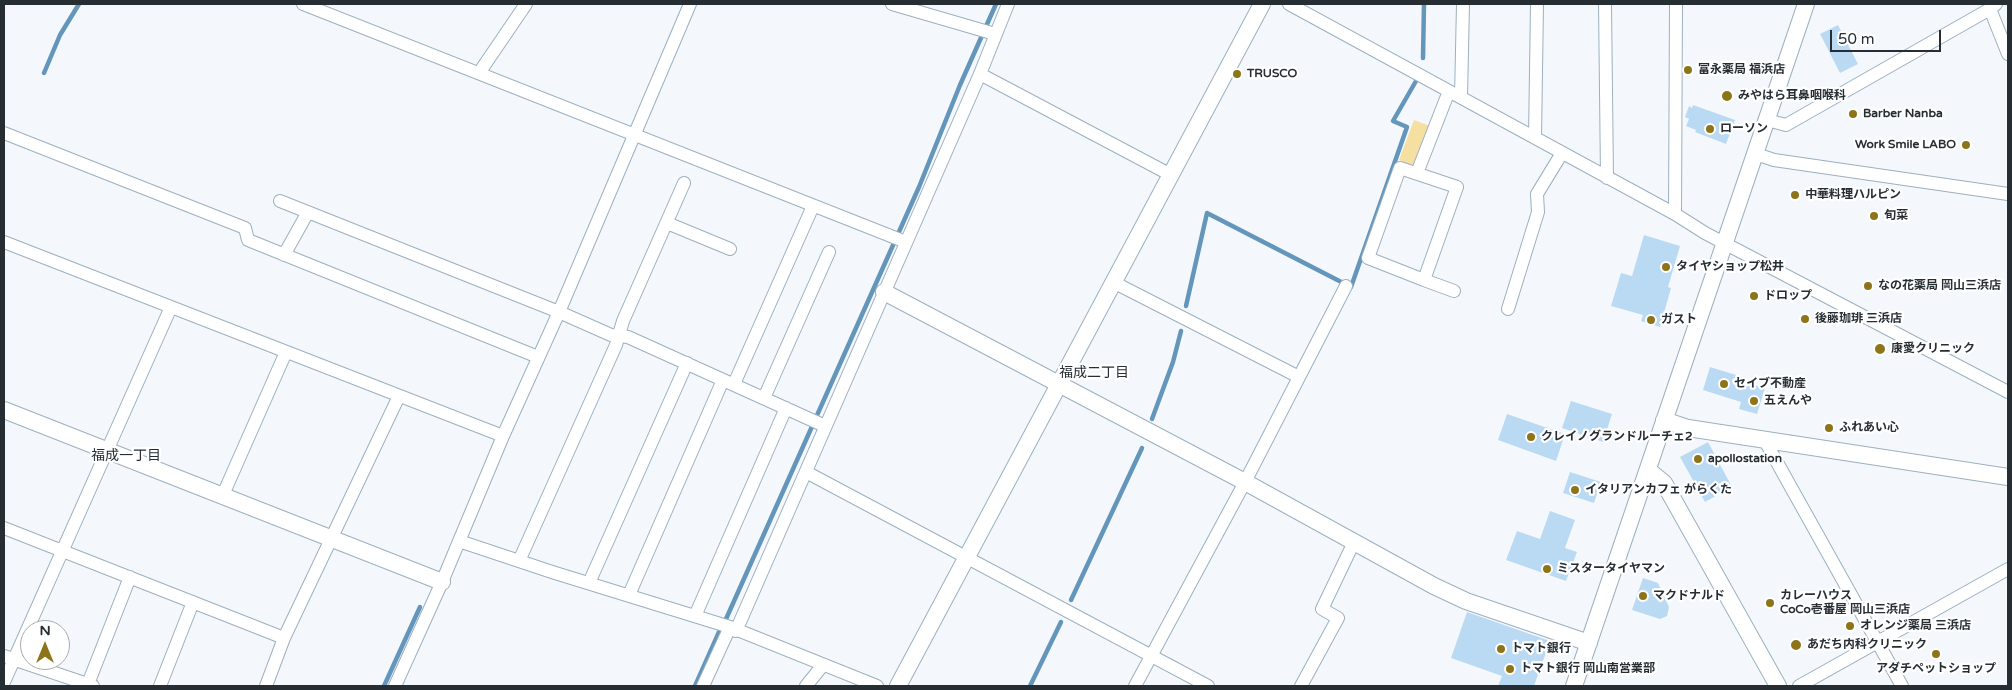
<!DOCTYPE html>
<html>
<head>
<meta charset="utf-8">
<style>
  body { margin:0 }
  #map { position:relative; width:2012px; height:690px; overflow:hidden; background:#f4f8fc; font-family:"Varela Round",sans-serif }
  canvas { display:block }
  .frame { position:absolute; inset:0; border:5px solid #262e34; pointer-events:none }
  .north { position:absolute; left:20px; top:620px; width:50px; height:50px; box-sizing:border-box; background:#fff; border:1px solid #a8abae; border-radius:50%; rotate:0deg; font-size:14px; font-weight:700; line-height:20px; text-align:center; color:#262e34 }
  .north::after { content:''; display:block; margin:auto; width:18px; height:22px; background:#8e7418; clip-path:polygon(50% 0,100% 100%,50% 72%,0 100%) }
  .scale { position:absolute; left:1830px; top:30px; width:111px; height:22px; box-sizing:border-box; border:2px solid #262e34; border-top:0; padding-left:6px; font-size:15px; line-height:18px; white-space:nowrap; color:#262e34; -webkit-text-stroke:4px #fff; paint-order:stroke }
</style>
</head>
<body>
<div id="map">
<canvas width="2012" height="690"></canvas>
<div class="frame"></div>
<div class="north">N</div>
<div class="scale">50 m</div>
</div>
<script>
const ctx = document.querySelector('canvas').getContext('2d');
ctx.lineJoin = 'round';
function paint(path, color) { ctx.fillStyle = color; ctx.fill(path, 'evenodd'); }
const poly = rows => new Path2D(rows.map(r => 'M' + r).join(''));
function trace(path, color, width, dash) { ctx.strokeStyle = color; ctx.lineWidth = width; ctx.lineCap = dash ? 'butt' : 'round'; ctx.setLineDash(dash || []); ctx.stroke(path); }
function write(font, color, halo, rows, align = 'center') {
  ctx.font = font + ' "Varela Round","Noto Sans JP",sans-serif'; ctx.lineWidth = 4.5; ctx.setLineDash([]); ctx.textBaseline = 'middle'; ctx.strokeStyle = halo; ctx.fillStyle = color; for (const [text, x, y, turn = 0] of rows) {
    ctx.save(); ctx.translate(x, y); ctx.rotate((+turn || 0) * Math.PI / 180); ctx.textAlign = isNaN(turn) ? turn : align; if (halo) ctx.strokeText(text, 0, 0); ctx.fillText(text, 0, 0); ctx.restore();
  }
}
paint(poly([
  [1414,120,1430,126,1415,167,1399,160]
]), '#f5e0a1');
trace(poly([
  [1423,58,1424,4],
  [44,73,60,35,79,4],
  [1186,306,1207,213,1351,287,1407,127,1393,121,1416,81],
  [1152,419,1173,362,1181,331],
  [1071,600,1142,448],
  [726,619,919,187,960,85,996,4],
  [384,686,420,607],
  [695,686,719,632],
  [1030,686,1061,622]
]), '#6496bc', 4.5);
paint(poly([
  [1838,25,1858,64,1840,73,1820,34],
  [1693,105,1735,120,1726,144,1695,132,1696,130,1686,126,1689,119,1685,117,1689,106,1692,108],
  [1644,235,1680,246,1668,287,1671,288,1660,327,1641,321,1643,315,1611,306,1621,273,1632,276],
  [1710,367,1746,378,1744,382,1765,388,1757,414,1739,409,1741,402,1703,390],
  [1571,401,1612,414,1603,442,1562,428],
  [1507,414,1565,434,1556,461,1498,440],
  [1708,442,1732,487,1705,502,1680,457],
  [1570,472,1601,482,1594,503,1563,493],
  [1550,511,1575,520,1565,548,1577,552,1566,581,1506,560,1517,531,1540,539],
  [1643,578,1658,583,1669,607,1667,616,1660,619,1632,610],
  [1467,612,1550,641,1534,686,1498,686,1502,676,1451,658]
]), '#badaf4');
const minor = poly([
  [303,4,906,242],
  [892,4,995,34],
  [1289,4,1675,214,1705,233,2008,392],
  [1605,4,1607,178],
  [1990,9,2008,54],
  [479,73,526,4],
  [980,74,1171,175],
  [1461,97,1463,4],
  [1767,120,1786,125,1990,9,1996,4],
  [4,133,245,228,248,240,538,357],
  [1535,138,1537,4],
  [1756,154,1774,160,2008,194],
  [1417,173,1449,91],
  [280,201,559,312,611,335,628,337,825,426],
  [1675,214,1676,4],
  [667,223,730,249],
  [4,242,503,436],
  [284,255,308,212],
  [1424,280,1457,187,1400,168,1368,258,1424,280,1454,291],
  [1113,282,1299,377],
  [1508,309,1538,212,1537,194,1562,153],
  [734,384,813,206],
  [764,398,829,252],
  [1764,439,1902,686],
  [806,472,1208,686],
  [222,497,286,352],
  [4,528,284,638],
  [459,541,552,572,730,627,877,686],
  [519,561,616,345,623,321,684,183],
  [589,583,687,363],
  [629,595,723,380],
  [695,616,786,408],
  [736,631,980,74,1008,4],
  [4,656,93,686],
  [4,682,171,307],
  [88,684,130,577],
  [160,686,193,602],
  [266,686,284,638,399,396],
  [395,686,442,582,503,436,559,312,690,4],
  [703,686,730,627],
  [806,686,823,665],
  [1135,686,1245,482,1346,286],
  [1301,686,1338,618,1322,609,1354,542],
  [1799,686,2008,569]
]);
const tertiary = poly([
  [884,292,1245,482,1434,586,1466,601,1589,643],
  [4,410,442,582],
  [1664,420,1688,428,2008,477],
  [1648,470,1664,483,1778,686],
  [898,686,1262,4],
  [1574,686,1806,4]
]);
trace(minor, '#9cb0bf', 14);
trace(tertiary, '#9cb0bf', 18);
trace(minor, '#fff', 12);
trace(tertiary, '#fff', 16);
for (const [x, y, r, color] of [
  [1688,70,5,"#8e7418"],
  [1237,74,5,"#8e7418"],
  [1727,96,6,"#8e7418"],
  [1853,114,5,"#8e7418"],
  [1710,129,5,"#8e7418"],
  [1966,145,5,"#8e7418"],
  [1795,195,5,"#8e7418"],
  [1874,216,5,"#8e7418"],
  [1666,267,5,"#8e7418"],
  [1868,286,5,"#8e7418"],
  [1754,296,5,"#8e7418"],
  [1805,319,5,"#8e7418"],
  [1651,320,5,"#8e7418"],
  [1880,349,6,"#8e7418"],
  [1724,384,5,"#8e7418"],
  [1754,401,5,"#8e7418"],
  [1829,428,5,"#8e7418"],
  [1531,437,5,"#8e7418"],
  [1698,459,5,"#8e7418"],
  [1575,490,5,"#8e7418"],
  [1547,569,5,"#8e7418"],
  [1643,596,5,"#8e7418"],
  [1770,603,5,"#8e7418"],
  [1850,626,5,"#8e7418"],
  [1796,645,6,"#8e7418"],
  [1501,649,5,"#8e7418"],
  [1936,654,5,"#8e7418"],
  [1510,669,5,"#8e7418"]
]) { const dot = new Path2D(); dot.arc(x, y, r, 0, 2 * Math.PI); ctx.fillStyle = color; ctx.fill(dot); trace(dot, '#fff', 2); }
write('bold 12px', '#262e34', '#fff', [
  ["富永薬局 福浜店",1698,70],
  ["TRUSCO",1247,74],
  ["みやはら耳鼻咽喉科",1738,96],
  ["Barber Nanba",1863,114],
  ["ローソン",1720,129],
  ["Work Smile LABO",1956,145,"right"],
  ["中華料理ハルピン",1805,195],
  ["旬菜",1884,216],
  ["タイヤショップ松井",1676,267],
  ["なの花薬局 岡山三浜店",1878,286],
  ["ドロップ",1764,296],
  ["後藤珈琲 三浜店",1815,319],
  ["ガスト",1661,320],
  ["康愛クリニック",1891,349],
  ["セイブ不動産",1734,384],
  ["五えんや",1764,401],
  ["ふれあい心",1839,428],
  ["クレイノグランドルーチェ2",1541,437],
  ["apollostation",1708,459],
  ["イタリアンカフェ がらくた",1585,490],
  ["ミスタータイヤマン",1557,569],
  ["マクドナルド",1653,596],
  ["カレーハウス",1780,596],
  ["CoCo壱番屋 岡山三浜店",1780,610],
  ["オレンジ薬局 三浜店",1860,626],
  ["あだち内科クリニック",1807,645],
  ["トマト銀行",1511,649],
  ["トマト銀行 岡山南営業部",1520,669],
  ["アダチペットショップ",1936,669,"center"]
], 'left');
write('14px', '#262e34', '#fff', [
  ["福成二丁目",1094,373],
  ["福成一丁目",126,456]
]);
</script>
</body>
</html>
